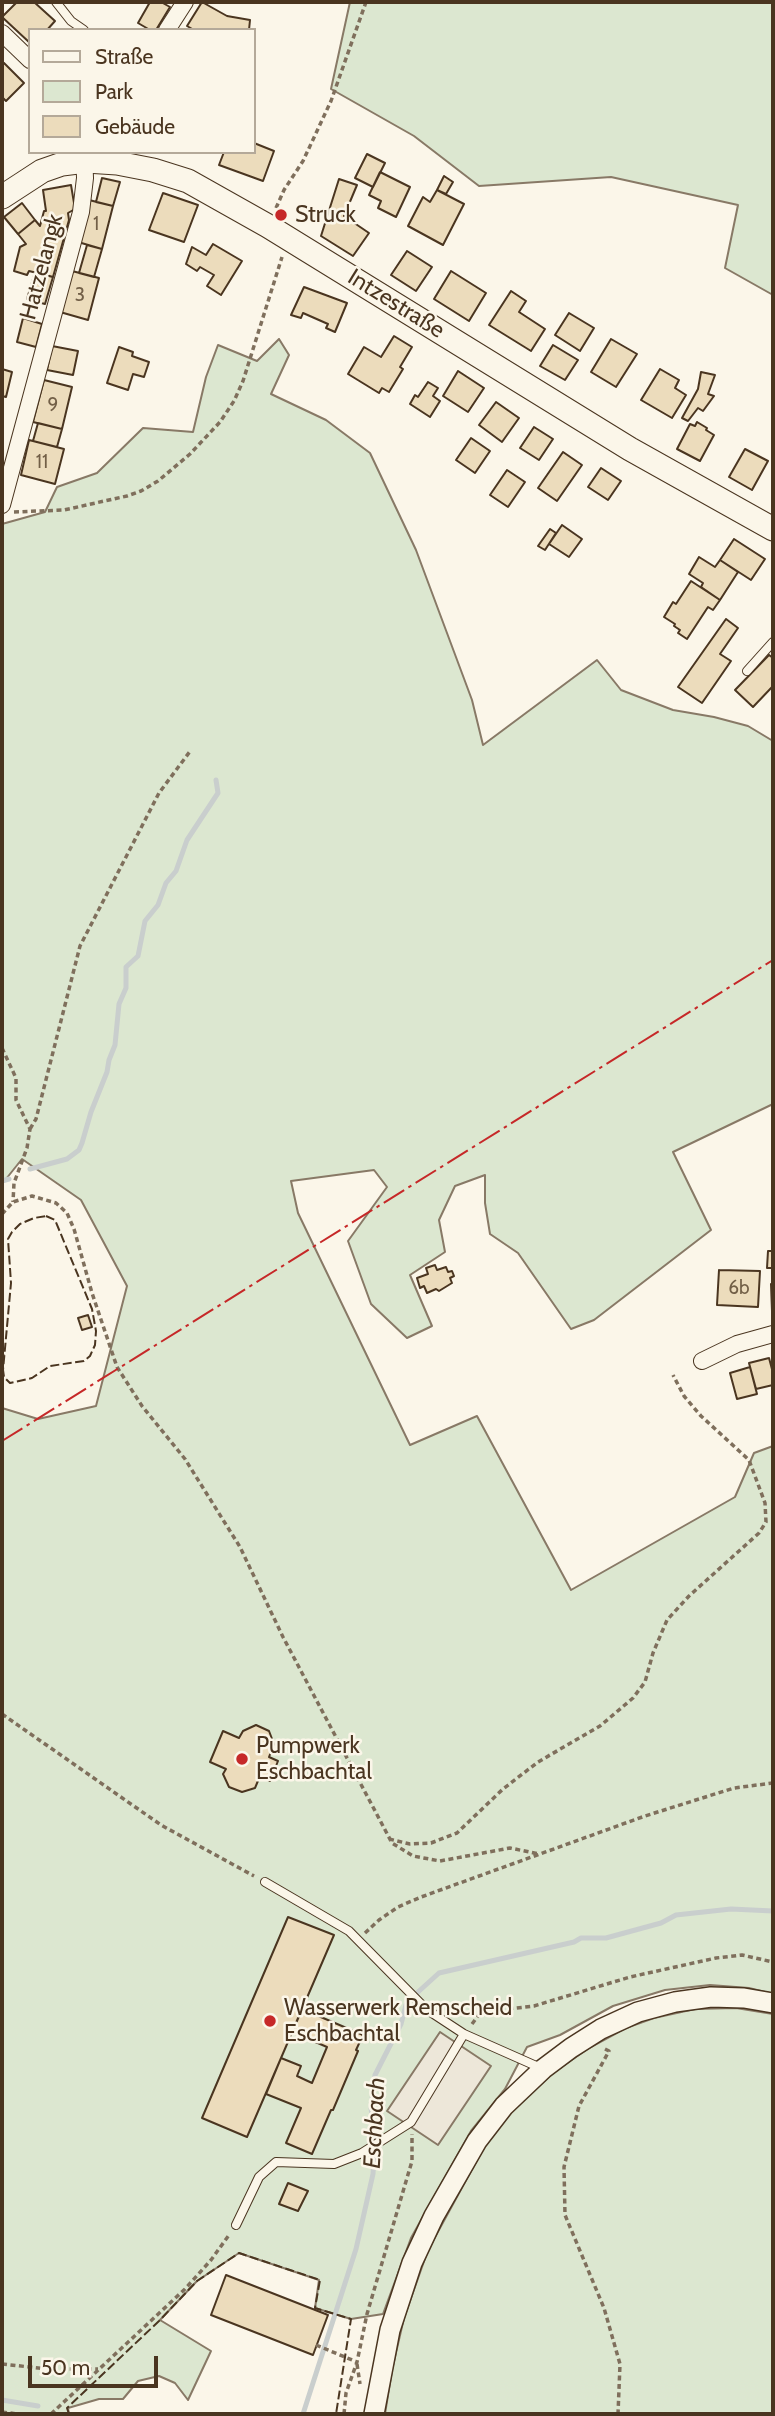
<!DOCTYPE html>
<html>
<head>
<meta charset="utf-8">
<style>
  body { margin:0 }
  #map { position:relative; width:775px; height:2416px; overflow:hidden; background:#fbf6e9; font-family:Cabin,sans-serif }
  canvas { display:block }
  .frame { position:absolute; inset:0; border:4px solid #4a3520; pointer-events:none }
  .legend { position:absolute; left:28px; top:28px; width:228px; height:126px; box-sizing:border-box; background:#fbf6e9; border:2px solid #b4a999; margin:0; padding:9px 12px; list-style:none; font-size:21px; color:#4a3520 }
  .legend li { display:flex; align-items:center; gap:14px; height:35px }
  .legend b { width:35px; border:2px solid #b4a999 }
  .scale { position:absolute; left:28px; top:2356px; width:130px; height:32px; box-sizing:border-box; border:4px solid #4a3520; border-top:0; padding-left:9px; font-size:21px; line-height:24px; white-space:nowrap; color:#4a3520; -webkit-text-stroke:5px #fbf6e9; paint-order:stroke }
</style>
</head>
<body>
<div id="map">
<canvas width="775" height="2416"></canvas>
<div class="frame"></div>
<ul class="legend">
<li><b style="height:9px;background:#fbf6e9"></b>Straße</li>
<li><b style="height:19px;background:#dce7d0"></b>Park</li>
<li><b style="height:19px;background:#ecdcbc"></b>Gebäude</li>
</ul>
<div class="scale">50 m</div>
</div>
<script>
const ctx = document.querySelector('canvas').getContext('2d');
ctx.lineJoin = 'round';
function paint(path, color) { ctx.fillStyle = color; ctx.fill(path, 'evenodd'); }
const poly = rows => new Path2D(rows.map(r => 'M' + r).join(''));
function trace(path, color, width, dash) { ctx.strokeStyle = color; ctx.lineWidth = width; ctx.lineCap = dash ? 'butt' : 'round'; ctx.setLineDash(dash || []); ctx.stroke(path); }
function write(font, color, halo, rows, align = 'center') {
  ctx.font = font + ' Cabin,sans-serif'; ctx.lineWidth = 5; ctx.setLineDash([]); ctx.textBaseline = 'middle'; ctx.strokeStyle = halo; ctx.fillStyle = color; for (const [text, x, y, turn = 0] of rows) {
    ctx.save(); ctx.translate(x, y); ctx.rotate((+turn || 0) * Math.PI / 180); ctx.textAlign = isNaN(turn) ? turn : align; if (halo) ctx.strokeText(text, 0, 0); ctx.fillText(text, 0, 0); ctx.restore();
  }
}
const green = poly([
  [350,2,773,2,773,295,725,268,738,205,611,177,479,186,414,136,331,89,350,2],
  [279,339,289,355,271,394,326,420,370,453,416,550,472,700,483,745,597,660,621,690,673,710,714,717,748,726,773,741,773,1104,673,1152,711,1230,594,1320,571,1329,518,1253,490,1234,485,1203,485,1175,455,1186,439,1220,445,1252,410,1275,432,1326,407,1338,371,1304,348,1241,387,1187,374,1170,291,1181,298,1213,410,1445,477,1416,571,1590,735,1497,754,1453,773,1446,773,1994,749,1988,710,1985,665,1990,613,2006,560,2035,527,2047,505,2089,471,2131,411,2238,383,2314,351,2319,315,2308,319,2280,239,2253,197,2281,160,2320,211,2351,188,2400,175,2383,159,2376,138,2381,123,2399,99,2399,68,2408,69,2414,2,2414,2,1408,38,1419,96,1406,127,1286,81,1200,22,1159,2,1184,2,524,45,512,57,487,97,473,143,428,193,432,206,377,218,345,257,361,279,339],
  [736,2008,773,2014,773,2414,385,2414,392,2370,404,2318,428,2250,488,2140,514,2109,553,2073,589,2048,626,2028,654,2018,695,2009,736,2008]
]);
paint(green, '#dce7d0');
trace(green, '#887966', 2);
const parking = poly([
  [440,2032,491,2066,438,2145,387,2111,440,2032]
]);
paint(parking, '#ede7d9');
trace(parking, '#887966', 2);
trace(poly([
  [30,1169,67,1159,79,1150,82,1143,91,1112,107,1072,109,1060,115,1045,119,1004,126,988,126,967,138,956,145,921,158,905,166,883,176,871,187,840,218,793,216,780],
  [2,1181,9,1179],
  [2,2400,38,2406],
  [303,2414,356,2249,373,2174,375,2139,371,2108,375,2075,401,2024,406,2005,418,1992,439,1973,574,1942,581,1938,606,1938,661,1923,676,1915,731,1909,773,1911]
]), '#c9cecd', 5);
const building = poly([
  [17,2,34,2,55,21,47,30,30,30,30,43,2,17,17,2],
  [150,2,161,2,170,7,156,30,150,30,138,23,150,2],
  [202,2,227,16,250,20,249,30,194,30,187,26,202,2],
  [4,63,24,83,6,101,2,97,2,66,4,63],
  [254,143,274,151,263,181,219,165,224,152,254,152,254,143],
  [367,154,385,163,373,187,355,178,367,154],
  [380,172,410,187,396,217,378,208,381,201,369,195,380,172],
  [444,176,453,182,446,194,437,190,444,176],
  [102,178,120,182,113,206,96,202,102,178],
  [339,179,357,185,344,216,369,233,353,256,321,236,339,179],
  [71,185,75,209,68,213,69,220,53,277,29,271,27,275,14,271,20,247,26,244,18,234,35,220,40,226,44,211,46,211,43,190,71,185],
  [437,190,464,204,443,245,408,226,423,197,430,202,437,190],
  [163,193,198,205,184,242,149,230,163,193],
  [89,200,113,206,102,249,78,242,89,200],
  [22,203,35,220,18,234,4,217,22,203],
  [213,244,242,261,221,295,207,286,214,275,200,267,197,271,186,264,192,247,206,255,213,244],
  [87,245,102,249,94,277,79,273,87,245],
  [407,251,432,267,416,291,391,275,407,251],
  [72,271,99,278,88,320,60,312,72,271],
  [451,271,486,293,469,321,434,299,451,271],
  [35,272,53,277,45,304,27,299,35,272],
  [304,287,347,303,335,332,326,328,328,324,303,313,301,318,291,315,304,287],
  [511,291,526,301,519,312,545,329,531,351,489,325,511,291],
  [569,313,594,328,580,351,555,335,569,313],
  [23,318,42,324,36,347,17,342,23,318],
  [394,336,412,347,400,367,403,369,389,392,382,388,379,393,348,374,364,347,381,357,394,336],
  [611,339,637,354,616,387,591,372,611,339],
  [553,345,578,360,565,380,540,366,553,345],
  [52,346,78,351,73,375,47,370,52,346],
  [119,347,133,352,132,356,149,362,144,377,133,374,128,390,107,383,119,347],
  [2,369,12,372,6,397,2,396,2,369],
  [660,369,679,380,675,388,686,395,672,418,641,400,660,369],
  [458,371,484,388,468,412,443,396,458,371],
  [701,372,715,375,708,394,714,396,703,411,698,408,688,421,682,418,698,389,701,372],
  [44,380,72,387,62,429,33,422,44,380],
  [428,382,438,388,433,396,440,401,430,417,410,404,415,395,418,397,428,382],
  [496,402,519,418,502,442,479,425,496,402],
  [697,422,707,428,706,430,714,435,700,461,677,449,690,424,695,426,697,422],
  [38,423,62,429,57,447,33,441,38,423],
  [534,427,553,439,539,460,520,448,534,427],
  [471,438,490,451,475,473,456,460,471,438],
  [29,440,64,449,55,484,21,475,29,440],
  [745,449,768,461,752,490,729,477,745,449],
  [563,452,582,465,557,501,538,488,563,452],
  [601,468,621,481,608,500,588,487,601,468],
  [507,470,525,482,508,507,490,495,507,470],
  [562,525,582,539,569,557,549,544,562,525],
  [550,529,556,533,545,550,538,546,550,529],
  [734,539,765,559,751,580,720,560,734,539],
  [699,557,715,567,720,560,738,572,720,600,701,587,703,583,689,574,699,557],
  [691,581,720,600,713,610,708,607,687,639,678,633,680,630,674,626,675,624,664,617,673,602,676,604,691,581],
  [726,619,738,628,720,654,731,661,702,703,678,687,726,619],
  [769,655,773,658,773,686,753,707,735,690,769,655],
  [768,1251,773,1251,773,1268,767,1268,768,1251],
  [435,1265,437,1270,446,1267,448,1272,452,1271,454,1276,450,1278,452,1283,439,1291,436,1289,427,1293,424,1286,420,1288,417,1278,428,1274,426,1268,435,1265],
  [719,1270,760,1271,758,1307,717,1305,719,1270],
  [771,1284,773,1284,773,1311,772,1311,771,1284],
  [88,1315,92,1327,82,1330,78,1318,88,1315],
  [769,1358,773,1373,773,1385,756,1389,749,1363,769,1358],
  [750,1367,757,1394,737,1399,730,1373,750,1367],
  [256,1725,269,1731,274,1744,269,1757,278,1761,270,1781,260,1776,255,1788,242,1792,229,1787,223,1774,226,1769,210,1762,223,1731,239,1738,243,1731,256,1725],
  [288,1917,334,1935,247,2137,202,2118,288,1917],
  [302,2009,363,2035,356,2050,358,2051,333,2110,331,2110,312,2154,286,2143,301,2108,266,2094,281,2058,301,2066,297,2076,312,2083,327,2047,292,2032,302,2009],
  [288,2183,308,2191,298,2211,279,2204,288,2183],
  [226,2275,328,2315,313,2355,211,2315,226,2275]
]);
paint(building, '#ecdcbc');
trace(building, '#4a3520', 2);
const service = poly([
  [56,2,71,21,84,30],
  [747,671,773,642],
  [265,1882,349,1931,426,2009,464,2034,543,2069],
  [236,2225,259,2177,276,2162,334,2164,362,2153,411,2122,464,2034]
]);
const minor = poly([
  [167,30,185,2],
  [2,33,30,60],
  [2,505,81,212,85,178,84,152],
  [702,1361,737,1344,773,1334]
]);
const tertiary = poly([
  [374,2414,390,2330,412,2263,434,2216,477,2141,504,2106,543,2069,571,2048,601,2029,638,2012,675,2002,711,1997,744,1998,773,2003]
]);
const secondary = poly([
  [2,197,42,171,62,164,86,161,117,163,153,170,188,181,268,226,630,449,773,529]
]);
trace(service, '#4a3520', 10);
trace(minor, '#4a3520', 18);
trace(tertiary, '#4a3520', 22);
trace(secondary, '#4a3520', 25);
trace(poly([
  [276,208,284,190,303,161,331,101,366,2],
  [14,512,64,510,127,496,141,491,158,481,190,454,220,422,234,401,243,381,282,257],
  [2,1048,16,1078,16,1100,30,1129,27,1148,14,1183,13,1202],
  [30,1129,36,1119,80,946,159,793,191,750],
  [2,1214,13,1202,32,1196,56,1203,67,1213,74,1229,92,1293,117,1367,142,1406,185,1459,240,1547,283,1637,392,1843,413,1856,440,1861,510,1848,539,1854],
  [2,1355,4,1356],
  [2,1714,161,1825,254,1876],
  [389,1839,410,1844,431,1843,457,1833,503,1789,538,1762,600,1726,633,1698,645,1682,653,1653,667,1620,689,1596,759,1533,766,1522,765,1503,749,1460,701,1416,684,1396,673,1375],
  [365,1933,379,1920,398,1907,421,1897,645,1816,734,1788,773,1783],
  [472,2024,481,2012,534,2006,630,1977,716,1958,742,1955,773,1962],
  [605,2049,609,2051,579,2106,564,2167,565,2215,604,2308,620,2364,618,2414],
  [316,2345,357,2362],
  [2,2364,48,2369,98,2369],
  [357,2364,360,2384],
  [2,2412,18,2414],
  [51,2414,185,2289,211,2260,229,2235],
  [344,2414,346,2393,357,2362,367,2314,412,2161,412,2134]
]), '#7f6f5c', 3.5, [5, 3.5]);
trace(service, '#fbf6e9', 8);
trace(minor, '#fbf6e9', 16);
trace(tertiary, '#fbf6e9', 19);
trace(secondary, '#fbf6e9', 23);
trace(poly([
  [46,1216,55,1220,92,1309,96,1331,95,1345,90,1356,84,1361,50,1366,32,1378,10,1383,4,1377,3,1370,11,1283,8,1239,12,1232,20,1224,34,1218,46,1216],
  [69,2414,67,2408,159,2321,197,2281,239,2253,320,2280,315,2308,351,2319,336,2414]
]), '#4a3520', 2, [9, 3.5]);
trace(poly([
  [2,1441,773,960]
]), '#c62828', 2, [24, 5, 3.5, 5]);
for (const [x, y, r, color] of [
  [281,215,7,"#c62828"],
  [242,1759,7,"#c62828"],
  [270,2021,7,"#c62828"]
]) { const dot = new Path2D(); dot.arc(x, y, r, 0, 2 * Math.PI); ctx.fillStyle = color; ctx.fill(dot); trace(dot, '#fbf6e9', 2.5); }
write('19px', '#725f47', null, [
  ["1",96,224],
  ["3",80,295],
  ["9",53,405],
  ["11",42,462],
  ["6b",739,1288]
]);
write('23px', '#4a3520', '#fbf6e9', [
  ["Struck",295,215],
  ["Pumpwerk",256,1746],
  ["Eschbachtal",256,1772],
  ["Wasserwerk Remscheid",284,2008],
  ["Eschbachtal",284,2034]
], 'left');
write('23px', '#4a3520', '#fbf6e9', [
  ["Hatzelangk",42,267,-75],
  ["Intzestraße",396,304,32]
]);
write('italic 24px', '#4a3520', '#fbf6e9', [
  ["Eschbach",375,2123,-87]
]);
</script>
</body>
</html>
